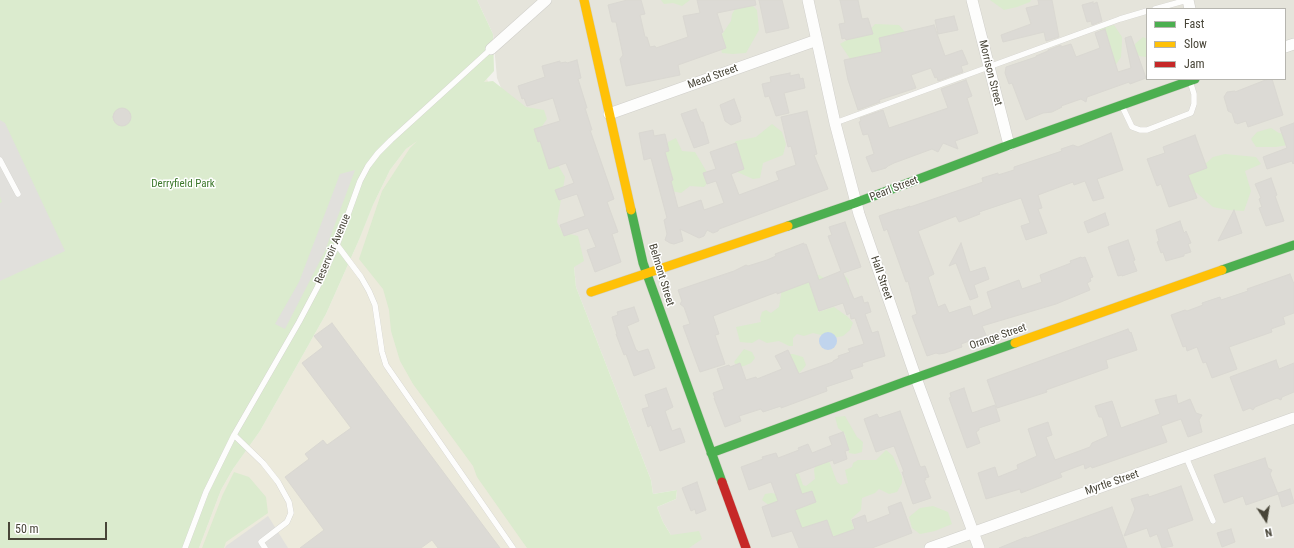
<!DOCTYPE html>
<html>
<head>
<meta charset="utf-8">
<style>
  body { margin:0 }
  #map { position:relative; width:1294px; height:548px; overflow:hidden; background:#f2f1ec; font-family:"Roboto Condensed",sans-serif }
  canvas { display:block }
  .legend { position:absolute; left:1146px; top:8px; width:140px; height:72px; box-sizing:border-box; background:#fff; border:1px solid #b6b5af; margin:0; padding:5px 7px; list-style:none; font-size:12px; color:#484538 }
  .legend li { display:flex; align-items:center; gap:8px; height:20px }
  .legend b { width:20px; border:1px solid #b6b5af }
  .north { position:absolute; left:1246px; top:500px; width:40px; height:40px; -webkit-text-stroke:3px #fff; paint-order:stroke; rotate:168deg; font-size:11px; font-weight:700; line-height:16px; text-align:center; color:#484538 }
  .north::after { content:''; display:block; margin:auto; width:14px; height:18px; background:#484538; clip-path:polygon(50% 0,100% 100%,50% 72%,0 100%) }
  .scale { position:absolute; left:8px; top:522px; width:99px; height:18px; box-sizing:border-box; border:2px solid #484538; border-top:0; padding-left:5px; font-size:12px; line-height:14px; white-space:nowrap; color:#484538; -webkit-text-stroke:3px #fff; paint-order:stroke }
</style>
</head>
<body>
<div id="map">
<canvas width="1294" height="548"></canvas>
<ul class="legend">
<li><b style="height:5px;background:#4caf50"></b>Fast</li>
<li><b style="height:5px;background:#ffc107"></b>Slow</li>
<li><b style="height:5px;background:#c62828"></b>Jam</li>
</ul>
<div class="north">N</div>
<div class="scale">50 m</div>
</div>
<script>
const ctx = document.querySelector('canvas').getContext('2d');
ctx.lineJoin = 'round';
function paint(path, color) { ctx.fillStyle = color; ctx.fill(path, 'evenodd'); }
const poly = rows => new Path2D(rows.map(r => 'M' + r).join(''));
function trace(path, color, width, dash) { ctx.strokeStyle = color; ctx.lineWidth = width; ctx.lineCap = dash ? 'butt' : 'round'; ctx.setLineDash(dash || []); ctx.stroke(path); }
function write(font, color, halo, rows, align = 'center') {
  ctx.font = font + ' "Roboto Condensed",sans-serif'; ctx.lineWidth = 3; ctx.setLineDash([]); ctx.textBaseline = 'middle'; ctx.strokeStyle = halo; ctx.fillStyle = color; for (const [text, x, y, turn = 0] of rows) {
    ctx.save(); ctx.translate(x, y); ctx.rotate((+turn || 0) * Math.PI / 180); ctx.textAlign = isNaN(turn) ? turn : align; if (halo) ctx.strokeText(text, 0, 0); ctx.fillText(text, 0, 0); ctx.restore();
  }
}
paint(poly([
  [477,0,1294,0,1294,548,689,548,671,535,663,522,657,507,676,499,677,490,653,494,651,480,576,287,574,267,497,78,493,34],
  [1147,9,1285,9,1285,79,1147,79]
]), '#e5e4db');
paint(poly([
  [487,79,666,548,199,548,221,490,233,469,260,431,326,314,359,240,373,205,390,170,406,149]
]), '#eceadc');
paint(poly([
  [0,0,477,0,493,34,494,71,484,82,493,81,526,107,544,110,547,119,538,132,565,177,557,222,562,232,578,236,584,261,574,267,576,287,651,480,653,494,677,490,676,499,657,507,663,522,671,535,699,531,702,539,689,548,527,548,522,541,477,477,473,466,413,384,400,361,391,331,389,310,383,289,359,259,382,191,410,148,417,141,406,149,390,170,373,205,359,240,326,314,260,431,233,469,221,490,199,548,0,548],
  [661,0,690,0,682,6,673,3,664,4],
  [990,0,1031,0,1030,2,1017,7,1004,10],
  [739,3,750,3,757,10,759,30,746,53,733,54,722,53,719,39,731,21,732,14],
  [875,24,899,25,908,36,898,54,853,63,840,44,852,37,869,31],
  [1114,25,1122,37,1122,42,1121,57,1115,66,1101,31,1098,28],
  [1143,37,1147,39,1147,56,1146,57,1139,56,1134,50,1135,44],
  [772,124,782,132,786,144,783,155,763,163,760,178,753,179,735,171,730,149,736,141,756,137],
  [1271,128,1279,133,1294,136,1294,144,1276,147,1256,147,1251,139,1257,132],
  [676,138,682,151,695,152,705,169,711,179,704,187,690,186,681,193,672,191,662,175,668,142],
  [1225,154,1256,157,1261,164,1245,171,1251,191,1244,211,1228,210,1213,207,1197,193,1174,183,1176,172,1202,167,1213,157],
  [819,275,824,278,836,275,845,276,849,280,849,288,839,293,818,301,818,312,834,307,848,317,853,323,850,330,843,336,833,338,813,333,804,336,797,334,793,338,793,346,789,346,779,341,767,343,759,339,752,343,740,342,736,327,761,322,760,318,762,312,766,310,771,313,779,307,781,294,780,285],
  [744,349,752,352,755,358,751,363,744,366,738,367,734,362],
  [786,354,793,354,803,357,806,365,803,369,798,374],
  [845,416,857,437,863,442,862,452,855,454,849,453,845,434,838,428,835,417],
  [886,450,893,456,902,477,902,483,897,492,889,494,879,489,875,493,862,498,861,510,851,519,854,529,848,535,842,538,834,536,827,532,818,542,762,500,765,494,771,493,784,495,796,491,800,487,794,481,789,465,799,474,803,485,806,486,815,479,814,470,818,459,826,453,837,482,841,485,848,483,845,470,852,467,853,463,858,460,876,460],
  [234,472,249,477,266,497,268,513,226,542,224,548,202,548,223,494],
  [933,506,948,512,952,524,935,531,920,534,912,528,909,517,920,508]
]), '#dbebce');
paint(poly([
  [0,120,5,123,65,251,0,281,0,203,2,202,0,197],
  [355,170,325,251,285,329,275,324,299,282,340,174],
  [268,516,288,548,225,548,226,546]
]), '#e1e0dc');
paint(poly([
  '819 341a9 9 0 1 1 18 0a9 9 0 1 1-18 0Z'
]), '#c0d4ed');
const building = poly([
  [627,0,641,0,645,14,640,15,645,37,647,37,650,47,655,46,656,48,688,37,683,16,700,13,697,0,755,0,756,5,717,13,723,32,721,33,726,48,678,65,680,75,626,86,620,59,623,55,616,22,612,22,608,5,627,0],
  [759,0,782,0,789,28,766,33,759,0],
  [840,0,858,0,862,19,868,18,873,34,846,40,845,38,842,39,839,24,845,23,840,0],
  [1038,0,1052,0,1059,37,1046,41,1044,32,1003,42,1001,35,1031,24,1026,8,1039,5,1038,0],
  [1093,2,1093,4,1097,2,1102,21,1092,25,1091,21,1087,22,1082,5,1093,2],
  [954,16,958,30,938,34,935,20,954,16],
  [934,25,945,56,962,50,968,64,961,66,963,72,938,81,937,77,935,78,931,68,911,75,916,88,879,100,880,102,858,110,848,80,844,60,882,52,879,38,934,25],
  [1105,29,1118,72,1131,68,1125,38,1131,36,1146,78,1130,84,1129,82,1087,97,1086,102,1081,99,1061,106,1062,107,1052,112,1043,113,1026,120,1012,83,1009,84,1005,73,1006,67,1036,57,1036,56,1048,51,1048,50,1061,45,1061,47,1071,44,1076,57,1100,48,1095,33,1105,29],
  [577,60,581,78,578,79,587,108,585,108,592,130,590,130,614,199,607,202,618,232,612,234,621,262,595,272,587,250,596,247,588,228,564,236,560,225,585,216,577,194,559,200,555,190,574,183,566,163,549,169,540,141,538,142,534,129,560,121,553,98,527,106,524,98,522,99,518,86,545,77,542,66,560,61,560,63,566,62,567,63,577,60],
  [790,73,790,76,799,74,800,79,803,78,805,88,784,93,789,113,776,116,769,96,765,97,762,84,771,82,770,77,790,73],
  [1268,79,1272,79,1283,115,1248,127,1246,121,1237,124,1237,123,1235,123,1232,113,1228,111,1227,107,1224,97,1227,92,1235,91,1235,92,1268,79],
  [966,80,972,96,967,98,978,133,955,141,958,149,943,143,938,152,932,149,894,163,888,166,886,168,872,172,866,157,874,154,868,134,863,135,859,122,861,121,860,118,883,110,889,128,948,108,941,89,966,80],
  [734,99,741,118,740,118,741,121,731,125,725,121,720,105,734,99],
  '113 117a9 9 0 1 1 18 0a9 9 0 1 1-18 0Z',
  [696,109,701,122,703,122,709,143,694,148,681,114,696,109],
  [807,111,817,154,814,155,828,189,719,229,718,231,713,233,707,230,704,236,699,238,680,229,683,241,674,244,670,243,665,240,667,234,664,220,667,218,651,158,644,160,639,133,653,130,654,136,665,134,669,151,665,152,673,180,671,181,678,208,701,200,704,210,724,203,716,181,707,184,703,173,716,169,710,152,736,143,744,169,731,174,739,195,779,180,776,172,796,165,791,146,788,147,781,117,807,111],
  [1294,123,1294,163,1293,164,1292,161,1267,169,1263,157,1287,148,1280,128,1294,123],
  [1111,133,1123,170,1097,179,1104,198,1093,201,1085,181,1074,185,1073,182,1038,195,1042,208,1038,209,1047,233,1026,240,1021,226,1030,223,1021,198,979,212,980,214,959,222,956,216,918,231,934,274,928,277,938,307,945,304,949,313,970,306,973,316,992,308,987,292,1019,280,1022,289,1042,282,1040,275,1071,263,1070,261,1081,257,1082,258,1085,257,1093,277,1090,278,1091,281,1087,283,1090,290,1056,304,982,326,986,335,961,344,962,347,945,353,939,354,936,353,927,356,912,316,917,314,908,281,906,282,887,229,884,231,879,216,899,209,899,210,910,206,910,207,983,182,982,178,998,173,998,175,1014,170,1014,167,1062,151,1061,149,1073,145,1078,147,1111,133],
  [1195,135,1207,168,1188,175,1197,198,1169,207,1161,184,1157,186,1147,159,1165,153,1163,147,1195,135],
  [1271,178,1277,195,1275,196,1284,221,1266,226,1259,208,1262,207,1259,199,1261,198,1255,184,1271,178],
  [1234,210,1242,233,1218,241,1234,210],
  [1105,213,1109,225,1088,233,1084,222,1105,213],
  [1180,221,1184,233,1186,231,1191,243,1188,244,1191,252,1184,254,1184,256,1166,261,1163,252,1161,253,1157,242,1159,241,1156,230,1180,221],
  [845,222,861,267,843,273,854,299,862,296,864,303,868,302,871,312,865,314,872,333,878,331,885,356,862,363,863,366,850,370,853,378,826,387,827,391,781,408,781,406,763,412,761,409,739,416,741,421,725,427,714,398,715,398,713,393,724,389,717,369,729,365,730,367,740,363,746,380,756,377,757,379,782,369,775,356,788,350,799,374,833,362,833,361,839,358,838,356,850,352,848,349,864,344,855,318,851,319,850,313,847,315,843,303,819,311,809,282,777,294,777,292,713,316,719,334,715,335,725,364,700,372,683,326,690,324,684,307,680,304,682,301,678,290,734,271,746,265,748,266,767,260,776,256,775,254,804,243,804,245,806,244,819,280,841,271,828,236,832,235,829,227,845,222],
  [1128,240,1135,260,1133,261,1137,271,1122,276,1122,275,1118,276,1108,247,1128,240],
  [961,243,970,272,985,267,989,279,974,285,978,297,970,300,956,263,949,266,961,243],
  [1290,274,1294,284,1294,313,1283,317,1285,324,1271,329,1272,332,1229,347,1237,369,1212,378,1206,362,1203,363,1197,347,1187,351,1186,346,1183,347,1171,315,1185,310,1187,311,1203,305,1202,303,1220,297,1221,300,1248,291,1247,289,1290,274],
  [634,307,639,321,627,326,636,350,637,350,638,352,648,349,655,368,634,376,626,354,624,355,616,334,617,334,612,317,618,315,617,312,634,307],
  [332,323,500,548,438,548,432,540,421,548,300,548,324,530,285,477,309,459,305,454,323,440,327,445,351,428,302,363,323,347,314,336,332,323],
  [1128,329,1130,333,1131,332,1137,350,1106,360,1108,368,1046,390,1047,392,997,408,987,380,1128,329],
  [1276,360,1279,369,1294,363,1294,392,1282,397,1281,400,1277,398,1255,407,1253,410,1250,408,1243,411,1230,377,1276,360],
  [666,388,673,407,665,411,672,431,680,428,685,442,660,451,651,425,648,427,642,409,649,407,645,395,666,388],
  [964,388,972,413,995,405,1000,421,979,428,979,430,976,432,980,443,967,448,949,398,951,397,950,393,964,388],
  [1176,395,1178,404,1190,399,1196,413,1202,415,1199,420,1202,432,1188,437,1181,419,1161,426,1167,442,1092,468,1091,466,1085,469,1084,464,1060,473,1062,477,1021,493,1020,489,986,499,978,473,995,467,998,477,1018,469,1017,465,1037,456,1028,429,1048,422,1052,435,1046,437,1055,460,1090,447,1092,443,1108,436,1102,417,1099,417,1095,406,1112,401,1121,428,1160,414,1155,400,1176,395],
  [900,411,920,466,921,467,925,466,929,477,925,478,926,480,924,480,931,498,913,504,902,472,904,472,894,446,876,452,864,419,877,414,879,418,900,411],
  [843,432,849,450,845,451,847,459,834,464,833,460,795,474,802,494,812,491,816,502,795,510,802,528,827,520,833,537,855,529,852,520,865,515,867,523,890,514,888,507,901,502,912,533,872,548,799,548,792,531,772,537,762,507,778,501,771,482,749,490,741,467,763,459,762,457,776,453,778,458,799,450,798,448,808,444,812,453,832,445,829,437,843,432],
  [1265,458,1268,468,1272,470,1270,474,1278,494,1246,505,1243,496,1224,503,1214,475,1265,458],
  [697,482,706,510,696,514,695,509,691,511,682,488,697,482],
  [1181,486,1193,520,1167,529,1173,546,1162,548,1157,534,1150,537,1147,528,1124,536,1135,509,1131,499,1148,494,1149,497,1181,486],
  [1290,489,1294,503,1282,507,1278,493,1290,489],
  [1112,507,1127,548,999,548,1026,537,1027,538,1112,507],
  [1231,529,1235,542,1222,547,1217,533,1231,529]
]);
paint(building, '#dcdad5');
trace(building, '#dad8d2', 1);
const lane = poly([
  [1155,9,1187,0],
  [1122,106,1132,127,1140,130,1147,130,1191,113,1194,104,1194,94,1190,81],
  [835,123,1120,19,1147,11],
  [0,160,18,194],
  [337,245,361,277,369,291,375,305,382,352,386,365,513,548],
  [234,435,263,463,278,482,289,502,291,513,287,522,261,542,265,548],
  [1186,457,1213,521],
  [185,548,206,492,234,435,299,322,317,288,337,245,360,181,368,166,378,153,391,140,491,49]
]);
const street = poly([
  [808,0,835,123,859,214,916,378,979,548],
  [972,0,1009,145],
  [1188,0,1190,9],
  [1285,47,1294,44],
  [491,49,546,0],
  [609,114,817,40],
  [930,548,1294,418]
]);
const fast = poly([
  [631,210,643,263,722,482],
  [788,226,855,203,1009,145,1195,79],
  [1222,270,1294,245],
  [711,453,904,382,1015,343]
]);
const slow = poly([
  [584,0,631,210],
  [591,292,788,226],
  [1015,343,1222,270]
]);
const jam = poly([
  [722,482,746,548]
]);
trace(lane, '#d0cfca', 6);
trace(street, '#d0cfca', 12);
trace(fast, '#d0d0c4', 10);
trace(slow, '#d0d0c4', 10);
trace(jam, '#d0d0c4', 10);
trace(lane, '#fdfdfc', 5.5);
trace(street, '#fdfdfc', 11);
trace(fast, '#4caf50', 9);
trace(slow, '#ffc107', 9);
trace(jam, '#c62828', 9);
write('11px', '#484538', '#fff', [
  ["Morrison Street",990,73,76],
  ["Mead Street",713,77,-20],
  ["Pearl Street",894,189,-21],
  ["Reservoir Avenue",333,249,-67],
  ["Belmont Street",661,275,73],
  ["Hall Street",881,278,71],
  ["Orange Street",998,337,-19],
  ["Myrtle Street",1112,483,-19]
]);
write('11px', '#3d782d', '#fff', [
  ["Derryfield Park",183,184]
]);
</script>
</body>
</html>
